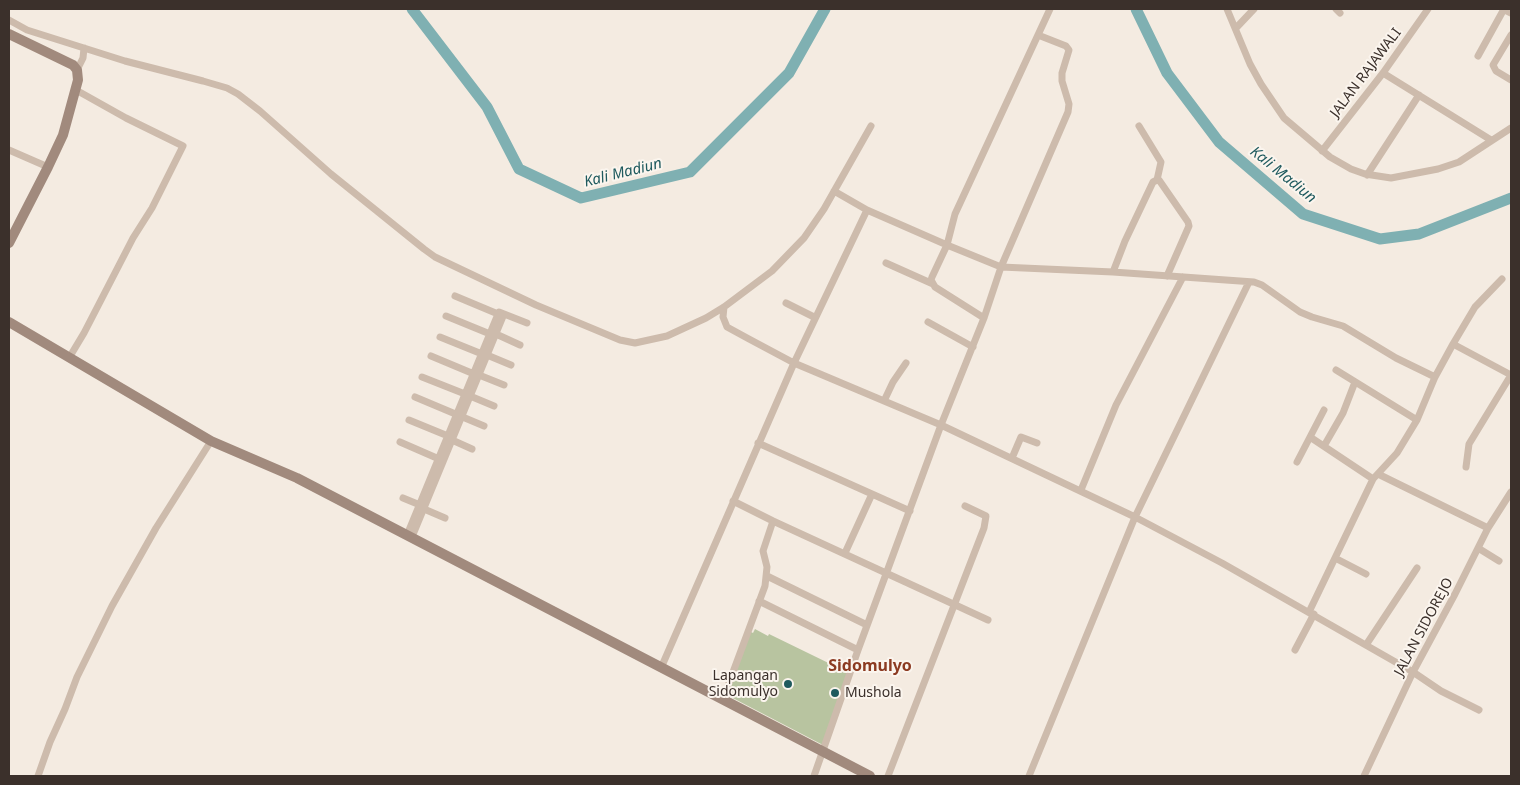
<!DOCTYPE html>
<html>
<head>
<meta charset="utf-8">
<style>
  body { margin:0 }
  #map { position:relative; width:1520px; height:785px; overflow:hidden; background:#f4ebe1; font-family:"Noto Sans",sans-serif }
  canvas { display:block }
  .frame { position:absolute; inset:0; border:10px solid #3b302b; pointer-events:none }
</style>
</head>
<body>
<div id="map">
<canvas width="1520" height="785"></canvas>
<div class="frame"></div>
</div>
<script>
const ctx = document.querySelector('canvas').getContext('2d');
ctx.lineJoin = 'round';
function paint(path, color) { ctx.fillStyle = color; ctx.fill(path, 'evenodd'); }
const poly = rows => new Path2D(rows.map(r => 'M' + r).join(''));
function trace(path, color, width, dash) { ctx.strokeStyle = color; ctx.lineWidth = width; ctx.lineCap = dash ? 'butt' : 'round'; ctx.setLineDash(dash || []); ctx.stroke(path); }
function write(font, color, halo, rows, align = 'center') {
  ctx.font = font + ' "Noto Sans",sans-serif'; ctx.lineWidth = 4; ctx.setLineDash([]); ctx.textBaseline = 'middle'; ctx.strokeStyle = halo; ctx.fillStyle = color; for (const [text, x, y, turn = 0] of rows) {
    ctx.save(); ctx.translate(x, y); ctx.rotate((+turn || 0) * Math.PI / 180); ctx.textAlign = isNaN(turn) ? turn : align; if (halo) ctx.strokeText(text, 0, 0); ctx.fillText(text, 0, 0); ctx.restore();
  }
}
paint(poly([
  [755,629,768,636,769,634,849,673,823,745,727,695,749,631,753,633]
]), '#b8c4a0');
trace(poly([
  [412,9,487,107,519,169,581,198,690,172,789,73,825,9],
  [1136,9,1167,73,1219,142,1303,214,1380,239,1419,234,1511,198]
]), '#7fb0b2', 11);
trace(poly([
  [1227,9,1250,64,1261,84,1284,118,1330,157,1351,169,1365,174,1391,178,1438,169,1459,162,1511,128],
  [1336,9,1340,13],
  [1503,9,1511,13],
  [9,20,27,30,125,61,203,81,227,88,238,94,260,111,331,174,424,249,435,257,536,305,620,340,635,343,667,336,706,318,724,307,772,271,804,238,824,209,871,126],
  [1236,28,1254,9],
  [1511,35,1493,65,1496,71,1511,80],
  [1478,56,1504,9],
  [77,70,83,58,84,48],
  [1383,73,1491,140],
  [1139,126,1161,162,1157,180],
  [9,150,48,167],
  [1322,151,1383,73,1428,9],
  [1367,175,1419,95],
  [834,191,867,210,947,245,1001,267,1113,272,1254,282,1262,285,1300,312,1312,317,1343,326,1396,358,1435,377],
  [886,263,933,284],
  [1113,272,1125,241,1153,182,1157,180,1159,180,1188,222,1189,226,1167,276],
  [455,296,498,314,499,312,527,323],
  [786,303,814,317],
  [724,307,723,317,727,327,749,339,794,363,941,425,1135,517,1222,563,1413,672,1441,691,1479,710],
  [446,316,490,334],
  [984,318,935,287,931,280,932,277,947,245,955,214,1050,9],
  [928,322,973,347],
  [496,334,520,345],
  [440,337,482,354],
  [1453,344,1475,307,1502,279],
  [487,355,511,365],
  [431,356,474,374],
  [69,358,84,333,133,238,152,208,183,146,126,118,76,90],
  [1336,370,1417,420],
  [479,375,504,385],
  [422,377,465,394],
  [470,396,494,406],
  [415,397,484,426],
  [884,401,893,382,906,363],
  [409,420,448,436],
  [1310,437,1324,410],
  [452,440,472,449],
  [400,442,439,459],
  [758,443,910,511],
  [1324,446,1343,413,1355,382],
  [1012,458,1021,437,1037,443],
  [1297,462,1310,437,1373,479],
  [1466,467,1469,444,1511,375],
  [1378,474,1488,528],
  [1081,490,1116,405,1183,277],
  [403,498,420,505],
  [733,501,773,521,988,620],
  [424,509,445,518],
  [407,535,498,314],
  [412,537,504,314],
  [1478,548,1499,561],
  [845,553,872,494],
  [1335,558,1366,574],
  [767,576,867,625],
  [759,601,858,650],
  [1309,612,1373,479,1397,453,1417,420,1435,377,1453,344,1511,375],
  [1366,645,1417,568],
  [1295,650,1314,614],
  [661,668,794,363,867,210],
  [723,699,765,586,767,567,763,551,773,521],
  [38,776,50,742,65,709,77,677,112,606,156,528,211,441],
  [814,776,858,650,941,425,984,318,1001,267,1068,112,1069,104,1062,81,1062,73,1069,50,1066,46,1038,35],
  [888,776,984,528,986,516,965,506],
  [1029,776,1135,517,1249,282],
  [1364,776,1413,672,1455,594,1488,528,1511,492]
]), '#cdbbac', 7);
trace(poly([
  [9,34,73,65,77,70,78,80,63,135,48,167,9,243],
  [9,322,211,441,297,478,870,776]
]), '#a18a7d', 10);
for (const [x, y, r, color] of [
  [788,684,5,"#1f5a5e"],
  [835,693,5,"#1f5a5e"]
]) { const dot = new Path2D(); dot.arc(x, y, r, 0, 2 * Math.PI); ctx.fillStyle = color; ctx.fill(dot); trace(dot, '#fbf5ee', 2); }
write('14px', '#3b302b', '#fbf5ee', [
  ["JALAN RAJAWALI",1366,73,-53],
  ["JALAN SIDOREJO",1424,627,-62]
]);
write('14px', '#3b302b', '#fbf5ee', [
  ["Lapangan",778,676],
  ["Sidomulyo",778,692],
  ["Mushola",845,693,"left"]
], 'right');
write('italic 15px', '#1f5a5e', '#fbf5ee', [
  ["Kali Madiun",623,173,-14],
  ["Kali Madiun",1283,175,39]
]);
write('bold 16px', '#8c3b22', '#fbf5ee', [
  ["Sidomulyo",870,666]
]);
</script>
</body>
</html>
